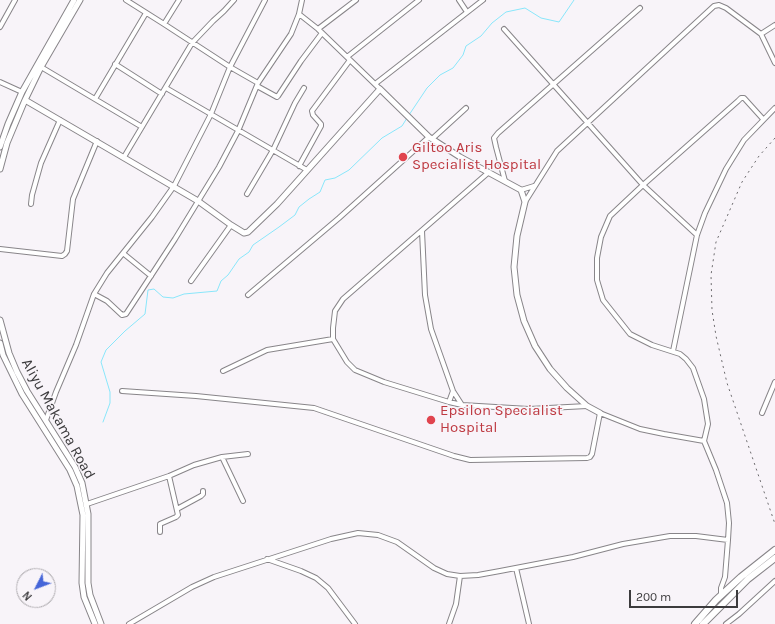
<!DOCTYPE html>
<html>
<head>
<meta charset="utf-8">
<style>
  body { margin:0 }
  #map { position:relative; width:775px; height:624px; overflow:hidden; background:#f8f4f9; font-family:Karla,sans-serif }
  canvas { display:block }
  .north { position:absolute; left:16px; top:568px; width:40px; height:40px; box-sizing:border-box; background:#f8f4f9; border:1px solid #adaaae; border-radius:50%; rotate:228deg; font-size:11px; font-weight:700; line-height:16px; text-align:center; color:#3c3b3d }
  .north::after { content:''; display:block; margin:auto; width:14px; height:18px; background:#4565d8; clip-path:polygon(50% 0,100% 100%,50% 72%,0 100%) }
  .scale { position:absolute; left:629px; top:590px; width:109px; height:18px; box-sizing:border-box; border:2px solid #3c3b3d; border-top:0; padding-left:5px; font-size:12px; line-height:14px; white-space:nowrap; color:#3c3b3d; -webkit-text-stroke:3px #f8f4f9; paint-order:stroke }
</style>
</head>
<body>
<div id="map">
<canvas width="775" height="624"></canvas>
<div class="north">N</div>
<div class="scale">200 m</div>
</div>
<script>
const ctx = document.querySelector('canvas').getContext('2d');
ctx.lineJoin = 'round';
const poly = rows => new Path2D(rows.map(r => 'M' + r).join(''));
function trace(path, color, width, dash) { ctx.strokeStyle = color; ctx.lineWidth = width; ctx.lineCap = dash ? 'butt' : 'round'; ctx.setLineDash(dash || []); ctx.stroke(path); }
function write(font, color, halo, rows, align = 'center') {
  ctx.font = font + ' Karla,sans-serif'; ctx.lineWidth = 3; ctx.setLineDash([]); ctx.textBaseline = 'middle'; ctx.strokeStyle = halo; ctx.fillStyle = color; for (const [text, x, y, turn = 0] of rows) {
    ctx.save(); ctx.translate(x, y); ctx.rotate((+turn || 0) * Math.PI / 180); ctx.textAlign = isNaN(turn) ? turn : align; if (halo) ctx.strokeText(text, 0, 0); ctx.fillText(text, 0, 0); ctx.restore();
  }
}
trace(poly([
  [409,115,427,88,440,75,453,68,463,55,466,46,481,36,492,23,506,12,525,8,541,18,559,22,574,0],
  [103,422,110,403,110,392,101,362,106,350,125,331,145,314,148,290,154,289,163,297,173,298,184,294,217,291,221,281,228,275,239,259,249,252,253,245,279,227,295,215,299,207,309,199,320,192,325,180,335,178,349,170,382,138,402,126,407,118]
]), '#89e6fa', 1);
const minor = poly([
  [126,0,164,24,230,67,258,83],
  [459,0,467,12],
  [299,14,318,29,380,89],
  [164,24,179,0],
  [0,27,15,0],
  [318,29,356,0],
  [504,29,643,185,697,235],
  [761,34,775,25],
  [347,57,419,0],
  [115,64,162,94],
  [41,67,142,127],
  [0,82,22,92],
  [375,84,483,0],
  [257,86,277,97,278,96,301,61,322,33],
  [166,88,307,170],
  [95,99,146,13],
  [432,139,466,108],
  [124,157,192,43,213,21,224,11,234,0],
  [299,166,321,126,321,124,313,115,312,111,350,60],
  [489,172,343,299,335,311,333,328,333,339,347,362,355,370,384,382,449,402,462,405,529,409,587,406],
  [505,181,496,147,494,138,498,133,640,8],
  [521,190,534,186],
  [247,194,273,150,295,103,304,88],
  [525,202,557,151,714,6,719,5,726,8,761,34,775,63],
  [31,204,32,195,41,163,60,120],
  [422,231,425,295,431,329,453,391,462,405],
  [0,249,62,256,65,254,67,251,73,199,97,141],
  [124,254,151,276],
  [191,281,231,225],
  [94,294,107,301,122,315,126,314,175,239,219,167,238,131,258,83,291,34,299,14,302,0],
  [248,295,339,218,429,137],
  [673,351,697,235,705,213,726,169,744,140,775,108],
  [223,371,267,350,333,339],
  [122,391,196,396,314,408,454,456,470,460,587,458,590,457,592,454,600,413,640,429,664,434,704,441,716,470,727,503,729,523,728,540,725,577,721,588,721,596],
  [449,402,453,391],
  [762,413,775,382],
  [46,420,56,392,76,345,94,294,107,273,152,217,174,186,211,114,230,67,265,0],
  [704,441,708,424,704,399,693,368,686,359,680,354,652,345,630,334,603,300,597,280,597,258,601,237,610,216,643,185,738,101,741,98,744,98,763,119],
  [222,457,243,501],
  [87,504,169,476,194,465,222,457,248,454],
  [177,509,201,496,203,494,203,491],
  [160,532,160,524,176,517,178,515,169,476],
  [267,559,301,571,316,578,328,588,355,624],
  [516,568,529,624],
  [129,624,192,587,214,577,331,539,358,533,378,535,397,542,434,568,447,574,460,576,478,575,500,571,573,557,623,544,670,536,696,536,728,540],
  [449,624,456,604,460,576],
  [726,624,739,614,775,581]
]);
const tertiary = poly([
  [25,100,198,201,231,225,244,233,248,232,277,204,380,89,429,137,460,157,521,190,525,202,517,236,514,267,517,295,524,321,535,346,550,369,567,388,587,406,600,413],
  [0,147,8,124,22,92,74,0],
  [0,169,7,143,25,100,41,67,80,0],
  [0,320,9,353,17,372,27,391,75,467,82,483,88,514,88,583,90,595,101,624],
  [0,343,3,355,22,394,70,470,77,486,83,515,82,583,84,597,95,624]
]);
const primary = poly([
  [695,624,716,600,741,577,775,550],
  [703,624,748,579,775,558]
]);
trace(minor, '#888589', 6);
trace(tertiary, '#888589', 7);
trace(primary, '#888589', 8);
trace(minor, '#fff', 4);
trace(tertiary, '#fff', 5);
trace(primary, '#fff', 6);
trace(poly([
  [775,138,759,156,742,182,716,242,711,275,712,310,716,336,727,383,775,524]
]), '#6d6b6e', 1, [2, 4]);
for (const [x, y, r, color] of [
  [403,157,5,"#e0444e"],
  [431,420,5,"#e0444e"]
]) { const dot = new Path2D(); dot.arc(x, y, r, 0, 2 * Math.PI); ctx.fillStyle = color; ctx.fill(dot); trace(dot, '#f8f4f9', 1.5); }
write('15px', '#be3a42', '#f8f4f9', [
  ["Giltoo Aris",412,148],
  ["Specialist Hospital",412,165],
  ["Epsilon Specialist",440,411],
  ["Hospital",440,428]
], 'left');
write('15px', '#3c3b3d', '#f8f4f9', [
  ["Aliyu Makama Road",58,419,61]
]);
</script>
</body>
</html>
